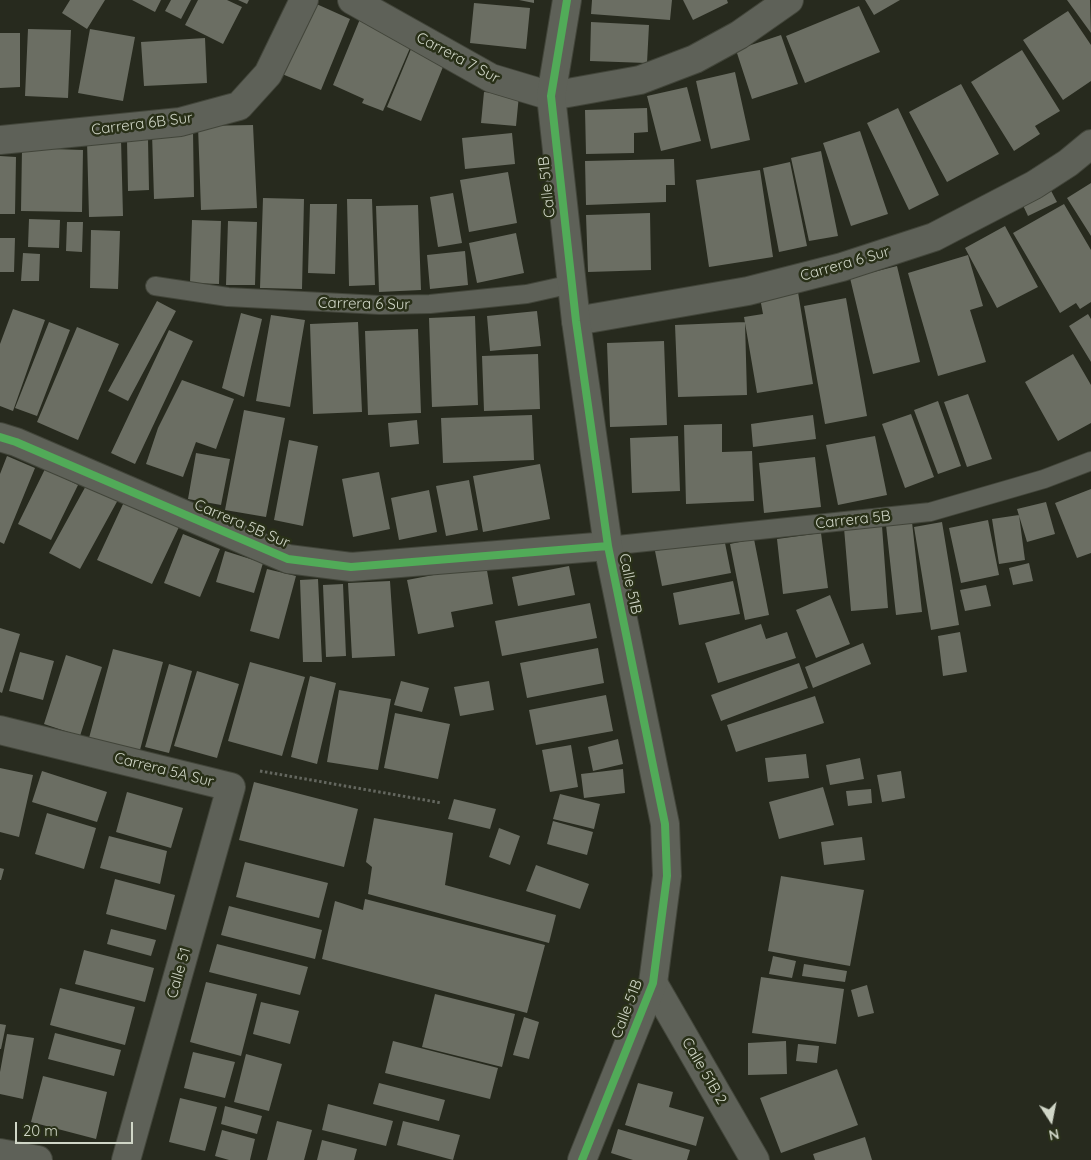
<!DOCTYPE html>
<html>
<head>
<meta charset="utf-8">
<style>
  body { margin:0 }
  #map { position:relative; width:1091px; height:1160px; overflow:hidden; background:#272a1e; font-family:Quicksand,sans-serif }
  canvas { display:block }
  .north { position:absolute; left:1026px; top:1095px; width:50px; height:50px; -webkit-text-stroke:4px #293018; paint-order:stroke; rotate:169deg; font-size:14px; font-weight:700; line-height:20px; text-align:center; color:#d0d6c7 }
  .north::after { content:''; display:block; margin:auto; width:18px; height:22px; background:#d0d6c7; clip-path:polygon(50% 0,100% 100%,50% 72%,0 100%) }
  .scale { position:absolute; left:15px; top:1122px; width:118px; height:22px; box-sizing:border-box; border:2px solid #d0d6c7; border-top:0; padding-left:6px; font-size:15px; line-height:18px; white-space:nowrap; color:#d0d6c7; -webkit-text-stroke:4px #293018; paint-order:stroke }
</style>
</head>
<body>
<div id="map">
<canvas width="1091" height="1160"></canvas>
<div class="north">N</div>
<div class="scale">20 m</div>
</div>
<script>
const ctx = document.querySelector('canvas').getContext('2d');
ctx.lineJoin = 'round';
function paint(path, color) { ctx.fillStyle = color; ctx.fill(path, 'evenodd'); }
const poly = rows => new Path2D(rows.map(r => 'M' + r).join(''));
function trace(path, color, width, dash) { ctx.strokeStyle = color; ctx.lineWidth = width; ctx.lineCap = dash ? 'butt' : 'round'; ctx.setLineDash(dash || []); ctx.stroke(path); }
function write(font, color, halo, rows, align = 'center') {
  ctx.font = font + ' Quicksand,sans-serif'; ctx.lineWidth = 5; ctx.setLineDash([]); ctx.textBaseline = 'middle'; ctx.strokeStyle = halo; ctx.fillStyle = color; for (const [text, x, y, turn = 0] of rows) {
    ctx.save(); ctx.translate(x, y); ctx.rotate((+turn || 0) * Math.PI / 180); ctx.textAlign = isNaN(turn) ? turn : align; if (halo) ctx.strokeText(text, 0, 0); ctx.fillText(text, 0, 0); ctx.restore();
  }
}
paint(poly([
  [70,0,105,0,87,29,62,13],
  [132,0,161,0,155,12],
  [171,0,191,0,181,19,165,11],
  [198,0,227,0,242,7,223,44,185,25],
  [238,0,249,0,247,4],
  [519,0,534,0,534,3],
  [592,0,672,0,670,20,591,14],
  [683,0,727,0,728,3,693,20],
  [865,0,900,0,874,15],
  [1067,0,1090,0,1091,33],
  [312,2,350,19,321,90,282,74],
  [474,3,530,8,526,49,470,43],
  [859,6,880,52,805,83,786,36],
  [1068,11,1091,45,1091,81,1063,100,1023,40],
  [360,19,413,41,383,111,362,103,364,99,333,85],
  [591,22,649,25,647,63,590,61],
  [28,29,71,30,68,98,25,96],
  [90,29,135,37,123,101,78,93],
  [0,33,20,33,20,87,0,88],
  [781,35,798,84,752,99,736,50],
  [205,38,207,83,144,86,141,42],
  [411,49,445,62,421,121,387,107],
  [1022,50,1060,111,1035,126,1040,134,1014,151,971,82],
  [735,72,750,140,711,149,696,81],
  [961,84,999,154,947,182,909,112],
  [687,87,701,141,661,151,647,96],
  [484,92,519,95,516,126,481,123],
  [647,108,648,132,634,133,634,153,586,154,585,110],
  [898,108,939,195,909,210,867,123],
  [253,125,257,208,201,210,198,126],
  [193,131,194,197,154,199,152,133],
  [860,131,888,214,851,226,823,143],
  [512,133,515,164,465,169,462,138],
  [121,139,123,216,89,217,87,141],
  [148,139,149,190,128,191,127,140],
  [22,148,83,150,82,212,21,211],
  [821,151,838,236,809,241,791,158],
  [0,156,16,157,15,214,0,214],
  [674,159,675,185,666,185,666,202,586,205,585,161],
  [790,162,807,246,779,252,763,168],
  [760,170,773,257,709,267,696,180],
  [508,172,517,223,469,232,460,180],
  [1091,183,1091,236,1067,198],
  [1048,185,1057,202,1028,216,1020,199],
  [453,193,462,243,438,247,430,197],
  [263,198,304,199,302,289,260,288],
  [347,199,372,199,375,285,349,286],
  [310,204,337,204,335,274,308,273],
  [1064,204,1091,250,1091,302,1080,309,1076,303,1060,313,1013,233],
  [418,205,421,290,379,292,376,206],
  [650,213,651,270,588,272,586,215],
  [29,219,60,220,59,248,28,247],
  [192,220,221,221,219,284,190,283],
  [228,221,257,222,255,285,226,285],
  [67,222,83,222,82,252,66,251],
  [1005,226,1038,287,997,308,965,248],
  [91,230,120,231,118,289,90,288],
  [516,233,524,273,477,283,469,243],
  [0,238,15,238,14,272,0,272],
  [465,251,468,285,430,289,427,255],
  [23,253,40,254,39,281,21,281],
  [968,255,983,306,970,310,986,362,938,376,908,273],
  [897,266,920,362,873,374,850,278],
  [798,292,813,384,757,393,744,317,763,314,760,298],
  [846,298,867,416,825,424,804,306],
  [157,301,176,311,128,401,108,391],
  [13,309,45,320,13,411,0,406,0,344],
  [537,311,541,346,490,351,487,316],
  [241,313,262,319,244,397,222,388],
  [1088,314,1091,319,1091,362,1069,326],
  [271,315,305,320,290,407,256,401],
  [475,316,478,405,432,407,429,318],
  [49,322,70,330,37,416,15,408],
  [358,322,362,412,313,414,310,324],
  [745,322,747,395,678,397,675,325],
  [77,327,119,344,78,440,37,422],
  [418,329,421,413,368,415,365,331],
  [169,330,193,341,135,464,111,453],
  [664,341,667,425,610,427,607,343],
  [538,354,540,409,484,411,482,356],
  [1073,354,1091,385,1091,423,1058,441,1025,382],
  [182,380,234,399,216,449,196,442,183,477,146,464,158,428],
  [968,394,992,459,967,467,944,402],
  [938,401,961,466,938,474,914,410],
  [244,410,285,418,266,517,225,510],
  [911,414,934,477,905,488,882,424],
  [532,415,534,460,443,463,441,418],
  [813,415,816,439,753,447,751,424],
  [417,420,419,444,390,447,388,423],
  [722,424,722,452,752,451,754,501,686,504,684,425],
  [678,436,680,491,632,493,630,438],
  [875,436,887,495,838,505,826,445],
  [289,440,318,446,303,526,274,520],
  [196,453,230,459,221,505,188,499],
  [7,456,35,468,4,544,0,542,0,474],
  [815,457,821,507,764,513,759,463],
  [540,464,550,519,483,532,473,476],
  [45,469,78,485,51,540,18,524],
  [379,472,390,529,353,537,342,479],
  [469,480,478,530,446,536,436,486],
  [88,482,119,498,80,569,49,553],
  [1091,489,1091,553,1077,558,1055,503],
  [429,490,437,532,399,540,391,498],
  [124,502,179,527,152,584,97,560],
  [1046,502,1055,534,1027,542,1017,509],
  [1019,515,1025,560,999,564,992,519],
  [988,520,999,575,961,583,949,528],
  [912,522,922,612,896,615,886,525],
  [942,522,959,625,931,630,914,527],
  [882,526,888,608,851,611,844,528],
  [821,533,828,588,783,594,777,539],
  [183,534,220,549,200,597,164,583],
  [724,538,731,573,662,586,655,551],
  [754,539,769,615,745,620,730,544],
  [225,551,263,563,254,593,216,582],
  [1029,563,1033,581,1013,585,1009,568],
  [486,565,493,604,451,612,454,627,418,634,407,580],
  [569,566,575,595,518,606,512,577],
  [267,569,296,576,279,639,250,631],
  [318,579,322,662,303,662,300,580],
  [390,581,395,656,352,658,348,583],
  [733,581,740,614,679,625,673,593],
  [343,584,346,656,326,657,323,585],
  [986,585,991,606,965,611,960,590],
  [830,595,850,644,816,658,796,610],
  [590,603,597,638,502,656,495,621],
  [761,624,766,639,787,632,796,658,718,683,705,643],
  [0,628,20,634,2,693,0,692],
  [960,632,967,672,943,676,938,636],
  [863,643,871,664,813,688,805,667],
  [598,648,604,683,527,698,520,663],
  [113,649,163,662,140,750,89,738],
  [20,652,54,661,43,700,9,691],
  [66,655,102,667,80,736,44,724],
  [250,662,305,677,282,756,228,741],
  [799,663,808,688,721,721,711,695],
  [169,664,192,671,169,753,145,747],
  [197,671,239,684,217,758,174,746],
  [310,676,336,683,317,764,291,757],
  [401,681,429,688,422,712,394,705],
  [489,681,494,710,460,716,454,687],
  [339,690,391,699,378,770,327,762],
  [606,695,613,731,536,745,529,710],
  [815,696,824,723,736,752,727,725],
  [395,713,450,724,438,779,384,768],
  [618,739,623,764,593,771,588,747],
  [571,745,578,787,550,792,542,750],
  [806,754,809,778,768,782,765,758],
  [860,758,864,779,830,785,826,765],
  [0,768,33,775,19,837,0,832],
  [623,769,625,793,584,798,581,774],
  [42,771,107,792,97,822,32,802],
  [901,771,905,798,882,802,877,775],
  [254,782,358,809,344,867,239,840],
  [823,787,834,825,779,839,769,802],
  [871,789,872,803,848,806,846,791],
  [127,792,183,808,171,848,116,832],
  [560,794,600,804,594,829,553,819],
  [454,799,496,809,490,829,448,819],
  [47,813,96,828,84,869,35,854],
  [374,818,453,833,445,885,556,915,549,943,368,894,372,867,366,862],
  [553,821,593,832,587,855,547,844],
  [499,828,520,836,510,865,489,857],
  [109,836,167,851,160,884,100,868],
  [862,837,865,860,824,865,821,842],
  [245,862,328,883,319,918,236,897],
  [536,865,589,884,580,909,526,891],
  [0,868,4,869,1,880,0,880],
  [781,876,864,890,850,966,768,951],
  [115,879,175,895,166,930,106,914],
  [365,899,545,945,527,1013,322,959,335,901,363,910],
  [229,906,322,930,315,959,221,935],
  [111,929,156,940,151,956,107,944],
  [217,944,308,967,300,995,209,972],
  [84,950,154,968,145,1002,75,984],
  [773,956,796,961,792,978,769,974],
  [804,964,847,971,845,982,802,976],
  [761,977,844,989,836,1044,752,1033],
  [206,982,257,994,241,1056,190,1042],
  [867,985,874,1013,858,1017,851,990],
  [60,988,135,1007,125,1045,50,1025],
  [435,994,515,1014,502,1067,422,1047],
  [261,1002,299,1011,290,1044,253,1034],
  [524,1017,539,1022,529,1059,513,1055],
  [0,1024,6,1025,1,1049,0,1049],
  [55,1033,121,1050,114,1076,48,1059],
  [7,1034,34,1038,23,1099,0,1094,0,1072],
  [393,1041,498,1068,490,1099,385,1073],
  [786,1041,787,1074,748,1075,748,1043],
  [798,1044,819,1046,817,1063,796,1061],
  [193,1052,235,1062,225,1098,184,1088],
  [246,1054,282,1064,269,1111,234,1102],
  [837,1069,858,1125,781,1153,760,1098],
  [43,1076,107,1092,96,1139,31,1122],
  [379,1083,445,1100,439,1121,373,1104],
  [638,1083,673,1092,669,1107,704,1117,696,1146,625,1125],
  [180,1098,217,1107,205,1151,169,1142],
  [328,1104,393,1121,386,1146,322,1130],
  [225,1106,262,1116,257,1134,221,1124],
  [277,1121,312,1130,304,1160,267,1160],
  [403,1121,460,1135,453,1160,397,1145],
  [618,1129,690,1150,687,1160,633,1160,611,1153],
  [222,1130,255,1139,250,1160,229,1160,215,1156],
  [865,1137,872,1160,815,1160,813,1154],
  [322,1140,357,1149,354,1160,317,1160]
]), '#6b6e63');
const lane = poly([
  [155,286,228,297,380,305,430,304,527,294,572,284],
  [608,546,930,512,1044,479,1091,461]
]);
const street = poly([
  [352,0,491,78,551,96,640,80,695,59,739,35,789,0],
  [0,140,180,122,239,106,268,74,304,0],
  [576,321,748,291,842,267,934,237,1034,185,1068,163,1091,144],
  [0,437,16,442,288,559,351,567,608,546],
  [0,730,231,787,126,1160],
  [653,983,755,1160],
  [0,1153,38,1160]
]);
const secondary = poly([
  [567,0,551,96,576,321,608,546,665,824,667,876,653,983,582,1160]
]);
trace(lane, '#42453a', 20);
trace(street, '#42453a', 30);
trace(secondary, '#42453a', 30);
trace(poly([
  [260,771,442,803]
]), '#64675f', 3, [2.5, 2.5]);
trace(lane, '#5e6158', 18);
trace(street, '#5e6158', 28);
trace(secondary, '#5e6158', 28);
trace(poly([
  [567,0,551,96,576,321,608,546,665,824,667,876,653,983,582,1160],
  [0,437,16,442,288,559,351,567,608,546]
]), '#51ab58', 8);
write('15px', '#d0d6c7', '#293018', [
  ["Carrera 7 Sur",458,58,28],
  ["Carrera 6B Sur",142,124,-7],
  ["Calle 51B",547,187,-96],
  ["Carrera 6 Sur",845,264,-16],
  ["Carrera 6 Sur",364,304,1],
  ["Carrera 5B",853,520,-6],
  ["Carrera 5B Sur",242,524,23],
  ["Calle 51B",630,584,78],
  ["Carrera 5A Sur",164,770,14],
  ["Calle 51",179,973,-74],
  ["Calle 51B",627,1009,-69],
  ["Calle 51B 2",704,1071,60]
]);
</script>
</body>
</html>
